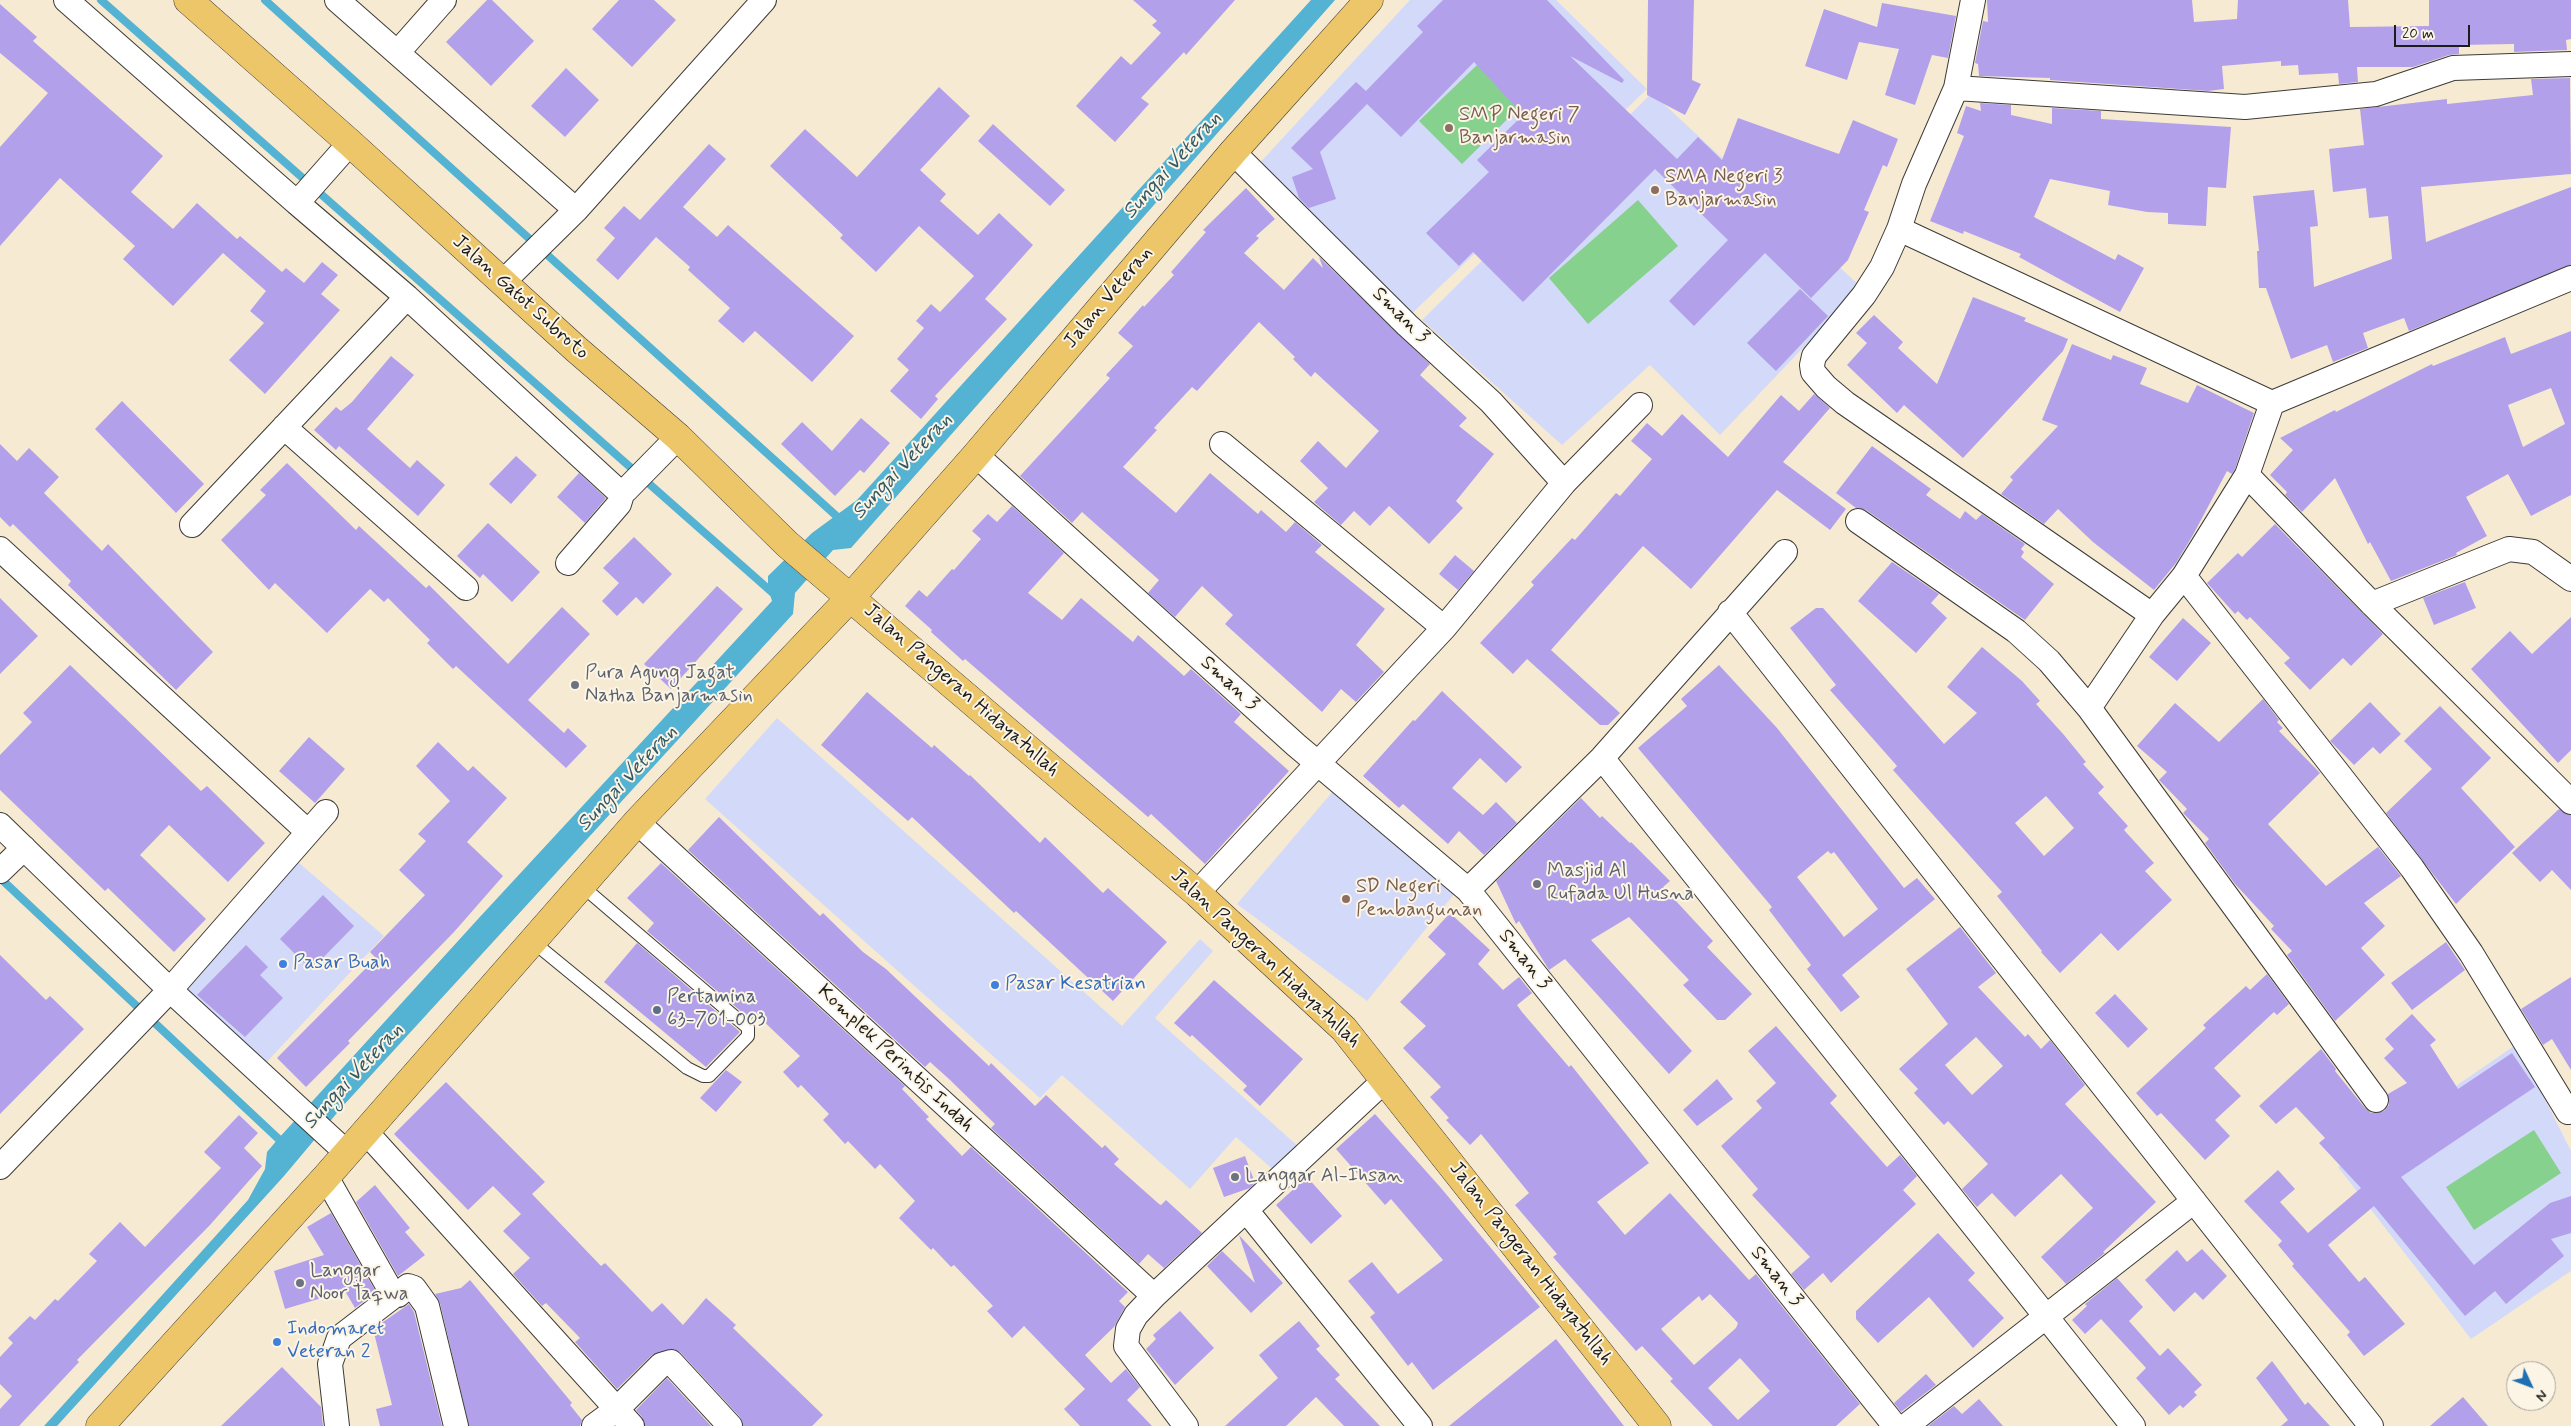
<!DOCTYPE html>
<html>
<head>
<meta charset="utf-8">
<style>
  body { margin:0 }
  #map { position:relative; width:2571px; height:1426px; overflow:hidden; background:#f7ead3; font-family:Mynerve,sans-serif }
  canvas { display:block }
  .north { position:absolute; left:2506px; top:1361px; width:50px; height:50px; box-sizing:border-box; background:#fcf5e5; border:1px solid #a29e95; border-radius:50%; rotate:133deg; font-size:14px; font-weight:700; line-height:20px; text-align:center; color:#1c1c1c }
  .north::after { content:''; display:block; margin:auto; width:18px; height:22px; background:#1f6fb2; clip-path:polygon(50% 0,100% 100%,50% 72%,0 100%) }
  .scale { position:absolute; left:2394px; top:25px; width:76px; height:22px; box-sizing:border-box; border:2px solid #1c1c1c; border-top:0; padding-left:6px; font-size:15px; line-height:18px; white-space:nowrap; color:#1c1c1c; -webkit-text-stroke:4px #fcf5e5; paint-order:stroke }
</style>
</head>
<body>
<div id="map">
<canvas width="2571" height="1426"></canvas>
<div class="north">N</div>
<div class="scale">20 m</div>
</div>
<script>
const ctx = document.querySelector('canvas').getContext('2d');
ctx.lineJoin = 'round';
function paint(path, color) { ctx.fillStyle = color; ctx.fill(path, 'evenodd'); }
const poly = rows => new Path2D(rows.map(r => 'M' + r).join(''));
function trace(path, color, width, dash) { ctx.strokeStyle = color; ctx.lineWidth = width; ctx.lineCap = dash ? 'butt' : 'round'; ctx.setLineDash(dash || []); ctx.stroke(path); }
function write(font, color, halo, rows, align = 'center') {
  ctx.font = font + ' Mynerve,sans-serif'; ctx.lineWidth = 4; ctx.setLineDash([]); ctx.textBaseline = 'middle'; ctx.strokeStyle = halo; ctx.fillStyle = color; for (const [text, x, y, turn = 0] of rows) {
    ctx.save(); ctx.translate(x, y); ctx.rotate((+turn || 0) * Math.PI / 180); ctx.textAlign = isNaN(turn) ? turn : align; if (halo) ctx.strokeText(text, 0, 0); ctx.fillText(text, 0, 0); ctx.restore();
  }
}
paint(poly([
  [1410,0,1556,0,1647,89,1405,320,1256,167],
  [1652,93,1861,287,1720,435,1650,365,1562,445,1422,320],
  [777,718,1122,1026,1200,939,1213,951,1155,1018,1300,1148,1277,1173,1236,1137,1190,1189,1062,1075,1040,1098,705,799],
  [1334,790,1455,893,1367,1001,1237,904],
  [298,862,384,936,264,1065,183,993],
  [2517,1044,2571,1151,2571,1271,2471,1339,2338,1167]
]), '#d3d9f9');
paint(poly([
  [1505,38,1546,81,1462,164,1419,121],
  [1638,200,1678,246,1588,324,1549,278],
  [2534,1130,2561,1173,2474,1230,2446,1187]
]), '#86d18e');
paint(poly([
  [1311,0,1335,0,851,548,833,550,795,593,793,614,342,1107,284,1176,57,1426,44,1426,248,1200,265,1169,267,1152,278,1139,478,919,772,601,768,588,768,576,812,533,857,500]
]), '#54b2d3');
trace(poly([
  [101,0,774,594],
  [265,0,842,521],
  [0,878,285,1145]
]), '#54b2d3', 8);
paint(poly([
  [487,0,492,0,534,41,491,86,446,42],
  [619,0,654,0,676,20,632,67,592,29],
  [1133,0,1235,0,1186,55,1184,52,1141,98,1149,104,1115,142,1076,106,1121,56,1131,65,1161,33,1152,25,1157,21],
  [1443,0,1547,0,1624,80,1622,83,1570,56,1677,159,1698,137,1722,160,1738,118,1839,154,1853,120,1898,139,1887,167,1883,165,1864,210,1869,212,1848,260,1811,298,1765,253,1694,326,1669,301,1728,240,1655,169,1523,302,1473,252,1459,266,1426,233,1489,172,1477,160,1523,115,1474,62,1401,137,1367,104,1320,152,1336,199,1309,208,1299,198,1292,177,1313,169,1291,148,1356,82,1366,91,1423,32,1417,26],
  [1648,0,1694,0,1692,80,1701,84,1685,115,1647,95],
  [1987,0,2192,0,2194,22,2237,19,2238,0,2348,0,2350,27,2429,26,2429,0,2571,0,2571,39,2566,40,2567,50,2514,52,2514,44,2459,45,2459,54,2449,55,2413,67,2357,67,2358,82,2339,84,2338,73,2299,75,2298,65,2281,66,2281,61,2222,66,2224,89,2208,91,2050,80,2050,78,1979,76,1978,64,1975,63,1983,21,1988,22],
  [1882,3,1956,16,1948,58,1932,55,1915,105,1885,95,1899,49,1859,42,1847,80,1805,66,1824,9,1877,27],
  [0,4,37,37,33,41,163,156,131,192,173,229,197,203,237,239,240,236,282,272,286,268,304,283,322,262,338,275,321,294,340,310,265,394,229,360,264,323,250,311,266,291,223,253,173,306,123,259,135,246,60,178,0,246,0,147,48,93,0,53],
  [566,68,599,100,565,137,531,106],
  [2570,78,2571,174,2421,187,2426,242,2571,187,2571,265,2409,331,2404,318,2363,333,2368,348,2333,362,2327,345,2291,359,2266,288,2259,288,2257,251,2259,251,2253,196,2314,190,2318,226,2310,227,2314,287,2392,259,2388,216,2369,218,2366,188,2333,192,2329,149,2364,145,2360,109,2447,99,2447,104,2533,95,2531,79],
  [939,87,970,116,920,170,946,194,940,201,978,235,999,213,1033,245,985,299,1007,319,935,396,938,399,921,419,890,391,909,370,897,359,924,328,916,321,931,304,940,312,974,276,919,226,876,272,840,238,843,235,770,166,805,129,857,177],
  [1980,103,2011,105,2011,115,2052,124,2052,108,2101,111,2101,119,2231,127,2226,188,2208,187,2206,226,2168,224,2168,213,2147,212,2108,205,2110,191,2050,179,2034,217,2115,260,2118,254,2144,268,2120,312,2019,257,2021,254,1964,231,1963,234,1930,221,1964,136,1957,133,1966,106,1981,111],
  [993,124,1065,190,1050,206,978,141],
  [709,144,726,159,683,207,717,237,728,225,854,336,812,382,755,331,743,343,718,321,730,308,688,270,690,267,656,237,618,280,596,260,615,238,604,228,624,206,640,220],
  [1246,188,1275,219,1256,236,1259,238,1244,253,1284,290,1313,258,1323,268,1319,257,1430,364,1420,375,1467,418,1459,426,1494,454,1456,501,1463,508,1429,544,1389,506,1370,526,1354,511,1341,525,1314,502,1328,488,1300,461,1318,441,1346,468,1379,431,1315,372,1311,377,1293,359,1295,357,1259,322,1197,391,1192,387,1154,428,1157,430,1123,467,1176,513,1210,473,1258,514,1261,510,1286,532,1295,522,1322,545,1315,552,1385,609,1356,645,1384,672,1356,702,1341,689,1322,712,1225,624,1233,615,1202,586,1175,617,1148,593,1159,580,1082,512,1072,523,1020,476,1110,378,1106,375,1133,346,1118,333,1143,305,1144,307,1174,275,1171,272,1206,232,1203,230],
  [1800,289,1828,316,1776,371,1747,343],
  [1973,297,2026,318,2024,321,2068,339,2063,351,1963,458,1904,405,1897,413,1847,365,1867,343,1856,333,1874,315,1903,342,1898,348,1937,384],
  [2571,331,2571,495,2531,516,2508,474,2466,497,2487,536,2456,553,2457,555,2391,581,2370,542,2368,544,2335,478,2302,512,2285,495,2287,492,2270,475,2293,450,2280,438,2335,410,2336,412,2432,364,2433,366,2505,337,2511,354],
  [2551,388,2565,424,2523,447,2508,405],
  [2072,344,2111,360,2113,355,2147,368,2140,384,2188,403,2197,385,2254,413,2235,469,2232,474,2227,471,2193,535,2176,563,2154,590,2093,542,2058,509,2044,524,2001,494,2013,480,2010,477,2058,426,2042,420],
  [391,356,414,375,367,429,410,468,417,460,445,485,418,516,339,446,336,450,314,430,336,407,341,411,352,402],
  [1814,394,1830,408,1783,462,1846,509,1830,530,1777,490,1691,589,1643,546,1551,650,1620,713,1608,725,1600,725,1527,659,1513,674,1480,643,1534,585,1531,582,1572,538,1575,540,1616,493,1620,496,1652,459,1631,441,1647,423,1662,436,1682,414,1728,457,1781,395,1799,411],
  [122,401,204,484,176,513,95,429],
  [861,418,890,443,864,473,860,470,835,496,781,444,802,422,832,451],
  [0,444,17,461,29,448,59,477,44,493,102,551,108,544,213,652,176,690,68,585,71,581,13,524,10,527,0,517],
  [1872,446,1931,489,1926,495,1960,519,1965,511,1976,520,1982,514,2025,544,2021,549,2024,552,2021,557,2054,584,2025,620,1866,510,1856,508,1836,493],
  [516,456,537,475,511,504,489,484],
  [287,463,356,530,359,526,426,588,429,585,508,664,562,607,590,634,528,700,564,733,568,728,587,746,566,768,456,666,453,669,427,643,430,640,388,598,384,602,370,589,327,633,275,583,269,590,221,540,266,495,260,490],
  [579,473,606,498,585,523,557,497],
  [1012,506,1064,553,1028,593,1062,620,1081,598,1133,642,1138,635,1184,676,1191,669,1241,714,1234,722,1289,771,1205,864,1151,814,1148,817,965,659,963,661,931,632,932,630,905,606,919,590,927,597,952,569,954,570,981,539,972,531,988,514,997,522],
  [488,523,540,572,512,602,483,574,480,578,457,556],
  [2275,524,2383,634,2351,666,2343,658,2310,690,2284,663,2290,658,2250,617,2247,620,2238,611,2235,614,2207,583,2238,553,2242,557],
  [634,537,672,574,643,604,636,597,617,616,602,601,619,583,603,568],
  [1455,555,1474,571,1458,590,1439,574],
  [1892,562,1939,594,1931,603,1947,618,1916,653,1858,601],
  [2465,582,2476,608,2434,625,2423,598],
  [717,586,743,609,671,689,644,664],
  [0,598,38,636,0,674],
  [1816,608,1823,608,1944,744,1977,713,1947,687,1982,647,2022,681,2040,701,2036,704,2064,735,2086,762,2083,764,2104,787,2098,793,2128,826,2124,830,2154,863,2145,871,2172,900,2118,951,2101,933,2060,973,2041,952,2042,951,1997,896,2002,892,1893,770,1897,766,1830,690,1836,685,1790,628],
  [2046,796,2074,828,2044,856,2015,823],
  [2571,617,2571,750,2558,763,2471,669,2510,631,2532,654],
  [2183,618,2211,643,2177,681,2149,657],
  [70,665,201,791,207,786,265,843,228,882,169,825,140,855,206,919,174,952,108,888,105,891,0,790,0,755,32,722,23,713],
  [1719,665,1777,728,1904,888,1917,878,1935,899,1842,975,1860,997,1841,1012,1807,969,1811,965,1769,910,1772,907,1638,748,1687,706,1681,699],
  [1828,851,1831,854,1834,852,1878,909,1844,937,1797,877],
  [1442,691,1522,767,1506,783,1480,758,1452,788,1483,815,1496,802,1517,823,1484,855,1459,831,1448,844,1403,804,1399,808,1363,776,1413,720,1415,721],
  [867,692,932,748,934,745,969,776,970,775,1040,843,1045,837,1103,893,1108,888,1167,942,1113,1001,1016,911,1014,913,912,817,908,821,821,745],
  [2263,699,2279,720,2277,722,2283,728,2279,731,2320,773,2268,824,2326,886,2378,847,2401,876,2364,903,2385,926,2361,948,2385,975,2335,1021,2287,955,2292,951,2271,929,2274,926,2235,884,2205,843,2209,839,2183,813,2187,809,2159,780,2167,772,2137,746,2175,703,2219,742],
  [2370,702,2401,734,2380,754,2373,747,2354,765,2330,741],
  [2440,706,2491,758,2461,788,2515,847,2456,904,2386,813,2432,769,2404,741],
  [309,737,345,769,315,803,279,771],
  [438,742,468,771,473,766,507,798,467,842,503,876,454,932,348,1041,350,1043,306,1087,277,1058,376,958,370,952,425,895,399,870,426,841,418,834,450,801,416,766],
  [1581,798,1600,818,1602,816,1630,843,1631,842,1670,881,1663,887,1713,941,1707,947,1752,994,1725,1020,1717,1020,1683,985,1689,980,1629,917,1591,940,1692,1051,1669,1074,1565,959,1549,970,1519,921,1516,924,1496,881],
  [2559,809,2571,815,2571,890,2552,870,2540,882,2512,853],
  [719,817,820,916,823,913,863,952,886,969,989,1066,991,1063,1035,1106,1046,1095,1102,1148,1105,1145,1119,1159,1114,1164,1159,1204,1161,1205,1166,1200,1202,1233,1164,1268,1148,1254,1139,1264,991,1128,995,1124,949,1079,930,1062,925,1067,688,850],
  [661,863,905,1086,902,1089,929,1117,926,1119,962,1156,971,1147,1128,1292,1119,1301,1125,1307,1114,1327,1085,1355,1111,1383,1126,1369,1140,1387,1127,1400,1152,1426,1080,1426,1064,1409,1085,1389,1024,1326,1012,1338,987,1311,993,1306,954,1265,951,1267,933,1248,931,1250,899,1218,915,1201,880,1164,875,1169,848,1141,845,1144,823,1120,829,1114,801,1085,798,1088,783,1072,800,1056,756,1014,751,1020,647,931,654,923,627,898],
  [323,895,354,926,311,970,280,939],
  [1450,913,1490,950,1478,964,1503,990,1519,977,1532,993,1517,1005,1522,1012,1569,1067,1571,1065,1649,1163,1597,1202,1625,1235,1670,1193,1749,1280,1756,1274,1860,1404,1836,1426,1713,1426,1670,1381,1673,1379,1642,1346,1636,1351,1553,1257,1557,1254,1515,1205,1529,1193,1481,1134,1470,1145,1446,1120,1449,1118,1430,1097,1441,1087,1403,1048,1426,1026,1400,1002,1446,954,1428,937],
  [1710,1294,1738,1323,1736,1328,1694,1365,1661,1329,1699,1296,1702,1301],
  [1740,1358,1770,1391,1738,1420,1708,1388],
  [1960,927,1996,973,1978,987,2025,1037,2028,1034,2041,1049,2050,1040,2085,1085,2065,1104,2156,1202,2103,1252,2105,1253,2066,1284,2041,1257,2093,1208,2061,1174,2015,1217,1992,1193,1977,1207,1962,1189,1988,1164,1948,1121,1944,1125,1914,1093,1918,1089,1899,1069,1948,1024,1906,969],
  [1976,1037,2003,1066,1972,1095,1945,1065],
  [2446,942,2465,970,2412,1010,2391,983],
  [637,943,740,1032,706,1067,604,982],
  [246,945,268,967,260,975,283,998,245,1037,197,995],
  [0,955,46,1000,50,996,84,1029,0,1114],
  [2267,974,2289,1004,2277,1015,2274,1012,2214,1068,2241,1096,2215,1120,2230,1136,2205,1160,2161,1113,2157,1116,2136,1093,2206,1028,2203,1025,2246,986,2250,990],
  [2571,977,2571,1070,2552,1039,2543,1045,2521,1009],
  [1214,980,1303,1059,1260,1106,1243,1090,1247,1086,1192,1035,1190,1037,1174,1023],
  [2115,994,2148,1029,2128,1048,2095,1013],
  [2412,1014,2436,1040,2430,1045,2458,1089,2512,1053,2535,1087,2401,1177,2474,1265,2550,1203,2571,1196,2571,1233,2551,1239,2564,1256,2506,1304,2495,1291,2465,1316,2374,1206,2328,1245,2359,1282,2365,1277,2405,1324,2364,1356,2347,1335,2350,1332,2292,1266,2294,1264,2278,1245,2282,1241,2244,1201,2278,1170,2295,1189,2280,1202,2308,1233,2361,1188,2319,1143,2325,1138,2296,1107,2276,1124,2259,1106,2321,1049,2336,1069,2335,1071,2365,1108,2371,1113,2384,1111,2389,1105,2388,1094,2407,1083,2384,1058,2394,1049,2385,1039],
  [1776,1026,1837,1096,1830,1103,1887,1167,1900,1155,1917,1176,1903,1190,1916,1204,1831,1283,1823,1273,1804,1290,1791,1274,1810,1257,1752,1195,1758,1189,1721,1146,1762,1108,1756,1101,1776,1083,1748,1051],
  [726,1070,742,1082,716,1112,700,1098],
  [1717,1079,1733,1099,1697,1126,1683,1110],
  [446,1082,545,1182,532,1194,601,1266,605,1263,652,1312,662,1303,683,1325,706,1298,736,1325,733,1328,823,1415,812,1426,743,1426,740,1417,681,1353,674,1349,652,1355,617,1389,575,1342,580,1338,546,1303,542,1306,513,1274,530,1258,503,1231,521,1214,493,1186,468,1210,394,1134],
  [1375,1114,1441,1188,1540,1307,1433,1390,1412,1362,1408,1366,1370,1317,1375,1313,1348,1281,1372,1262,1398,1294,1443,1260,1391,1199,1385,1205,1336,1149],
  [239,1115,258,1133,244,1148,262,1166,210,1225,77,1360,79,1362,19,1426,0,1426,0,1409,12,1396,0,1384,0,1357,13,1343,8,1338,30,1316,35,1320,55,1299,58,1301,97,1261,89,1254,120,1222,145,1247,221,1168,204,1152],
  [1245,1156,1255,1183,1250,1188,1224,1197,1213,1168],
  [1307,1177,1342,1216,1311,1244,1276,1205],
  [375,1185,410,1228,405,1232,425,1255,398,1276,356,1202],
  [331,1213,376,1292,355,1308,345,1291,285,1309,274,1271,324,1255,307,1227],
  [1938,1233,1975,1273,1968,1280,2004,1318,1973,1348,1929,1297,1878,1343,1856,1319,1856,1311],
  [1239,1235,1283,1283,1251,1313,1207,1266,1222,1251,1255,1283],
  [2202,1249,2227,1276,2203,1300,2195,1292,2174,1312,2145,1280,2177,1250,2187,1262],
  [2117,1278,2143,1307,2129,1321,2160,1356,2168,1348,2202,1385,2194,1392,2197,1395,2183,1408,2180,1405,2169,1415,2136,1378,2146,1368,2101,1319,2085,1334,2072,1320,2087,1306,2085,1304],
  [470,1280,572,1403,570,1405,582,1420,580,1426,469,1426,440,1303,435,1294,461,1288],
  [409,1304,414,1312,442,1426,380,1426,376,1409,392,1405,373,1329],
  [1180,1311,1214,1348,1175,1385,1146,1349,1156,1339,1153,1335],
  [1299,1321,1320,1346,1316,1349,1340,1375,1335,1379,1380,1426,1344,1426,1316,1397,1286,1426,1225,1426,1278,1378,1259,1355],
  [1556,1339,1624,1426,1449,1426],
  [2272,1361,2305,1405,2308,1402,2330,1426,2281,1426,2288,1420,2256,1378],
  [282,1367,321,1407,323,1426,221,1426],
  [1926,1374,1936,1385,1901,1412,1894,1403],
  [667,1378,711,1426,645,1426,642,1417,636,1410],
  [2463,1397,2488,1426,2430,1426],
  [1979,1399,2003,1426,1928,1426,1954,1406,1962,1414]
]), '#b3a0eb');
const lane = poly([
  [532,941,687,1068,703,1076,709,1076,748,1036,748,1028,582,886]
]);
const street = poly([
  [66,0,297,203,350,143],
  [337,0,576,210],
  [1973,0,1956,88,1914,184,1899,229,2272,403,2571,278],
  [398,52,444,0],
  [1956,88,2245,107,2376,94,2453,68,2571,64],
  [1233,152,1407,325,1491,402,1564,483],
  [1899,229,1882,267,1864,295,1814,356,1812,365,1813,372,1826,387,1845,403,2152,615,2184,576,2247,475,2272,403],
  [503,282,576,210,764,0],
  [407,297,616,489,626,490,678,437],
  [284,427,466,588],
  [1222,444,1444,628],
  [976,455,1296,745,1468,890,1895,1426],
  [2247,475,2372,604,2571,802],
  [1858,521,2016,631,2049,661,2089,708,2152,615],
  [192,525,407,297,297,203],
  [0,549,307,831],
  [568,563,619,504,623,491],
  [2184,576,2412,868,2471,953,2568,1112],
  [2372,604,2509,549,2533,552,2571,579],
  [1730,612,2371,1426],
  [2089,708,2376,1100],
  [1602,758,2133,1426],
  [637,822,1154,1296],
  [0,825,170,990,346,1152],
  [0,871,24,848],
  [1468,890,1602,758,1785,552],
  [1197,893,1444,628,1564,483,1640,405],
  [365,1131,632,1426],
  [0,1167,170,990,326,812],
  [326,1177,392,1293,398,1295,408,1286,414,1288,427,1306,456,1426],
  [1246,1210,1420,1426],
  [337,1426,330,1364,339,1338,395,1295],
  [594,1426,617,1409,661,1365,671,1362,730,1426],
  [1186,1426,1126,1346,1128,1329,1136,1315,1154,1296,1385,1080],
  [1906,1426,2194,1201]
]);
const primary = poly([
  [188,0,350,143,576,349,678,437,787,544,1197,893,1344,1029,1657,1426],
  [100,1426,326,1177,637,822,851,597,976,455,1233,152,1369,0]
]);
trace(lane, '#3d3b37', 14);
trace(street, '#3d3b37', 26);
trace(primary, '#3d3b37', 29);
trace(lane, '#fff', 12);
trace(street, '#fff', 24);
trace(primary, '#ecc669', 28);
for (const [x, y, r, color] of [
  [1449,128,5,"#8d6e63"],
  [1655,190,5,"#8d6e63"],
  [575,685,5,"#6b7280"],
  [1537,884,5,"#6b7280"],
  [1346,899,5,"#8d6e63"],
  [283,964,5,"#3f7fe0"],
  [995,985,5,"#3f7fe0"],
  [657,1010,5,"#5c6f8a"],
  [1235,1177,5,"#6b7280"],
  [300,1283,5,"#6b7280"],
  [277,1342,5,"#3f7fe0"]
]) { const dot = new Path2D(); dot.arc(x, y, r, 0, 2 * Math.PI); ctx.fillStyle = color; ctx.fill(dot); trace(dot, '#fcf5e5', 2); }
write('20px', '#785e54', '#fcf5e5', [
  ["SMP Negeri 7",1459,116],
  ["Banjarmasin",1459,139],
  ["SMA Negeri 3",1665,178],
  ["Banjarmasin",1665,201],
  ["SD Negeri",1356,888],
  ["Pembangunan",1356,911]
], 'left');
write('20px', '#1c1c1c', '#fcf5e5', [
  ["Jalan Gatot Subroto",520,298,42],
  ["Jalan Veteran",1109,298,-50],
  ["Sman 3",1400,316,44],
  ["Sman 3",1229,684,42],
  ["Jalan Pangeran Hidayatullah",961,691,41],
  ["Jalan Pangeran Hidayatullah",1265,959,43],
  ["Sman 3",1524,960,51],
  ["Komplek Perintis Indah",895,1059,43],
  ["Jalan Pangeran Hidayatullah",1530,1264,52],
  ["Sman 3",1776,1277,51]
]);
write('20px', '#5b616d', '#fcf5e5', [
  ["Pura Agung Jagat",585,674],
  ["Natha Banjarmasin",585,697],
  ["Masjid Al",1547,872],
  ["Rufada Ul Husna",1547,895],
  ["Langgar Al-Ihsan",1245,1177],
  ["Langgar",310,1272],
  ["Noor Taqwa",310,1295]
], 'left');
write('20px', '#366cbe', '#fcf5e5', [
  ["Pasar Buah",293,964],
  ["Pasar Kesatrian",1005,985],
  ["Indomaret",287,1330],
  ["Veteran 2",287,1353]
], 'left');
write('20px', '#4e5e75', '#fcf5e5', [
  ["Pertamina",667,998],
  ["63-701-003",667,1021]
], 'left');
write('italic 21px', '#325865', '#fcf5e5', [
  ["Sungai Veteran",1173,166,-48],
  ["Sungai Veteran",903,467,-47],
  ["Sungai Veteran",628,779,-47],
  ["Sungai Veteran",354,1077,-47]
]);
</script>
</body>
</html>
